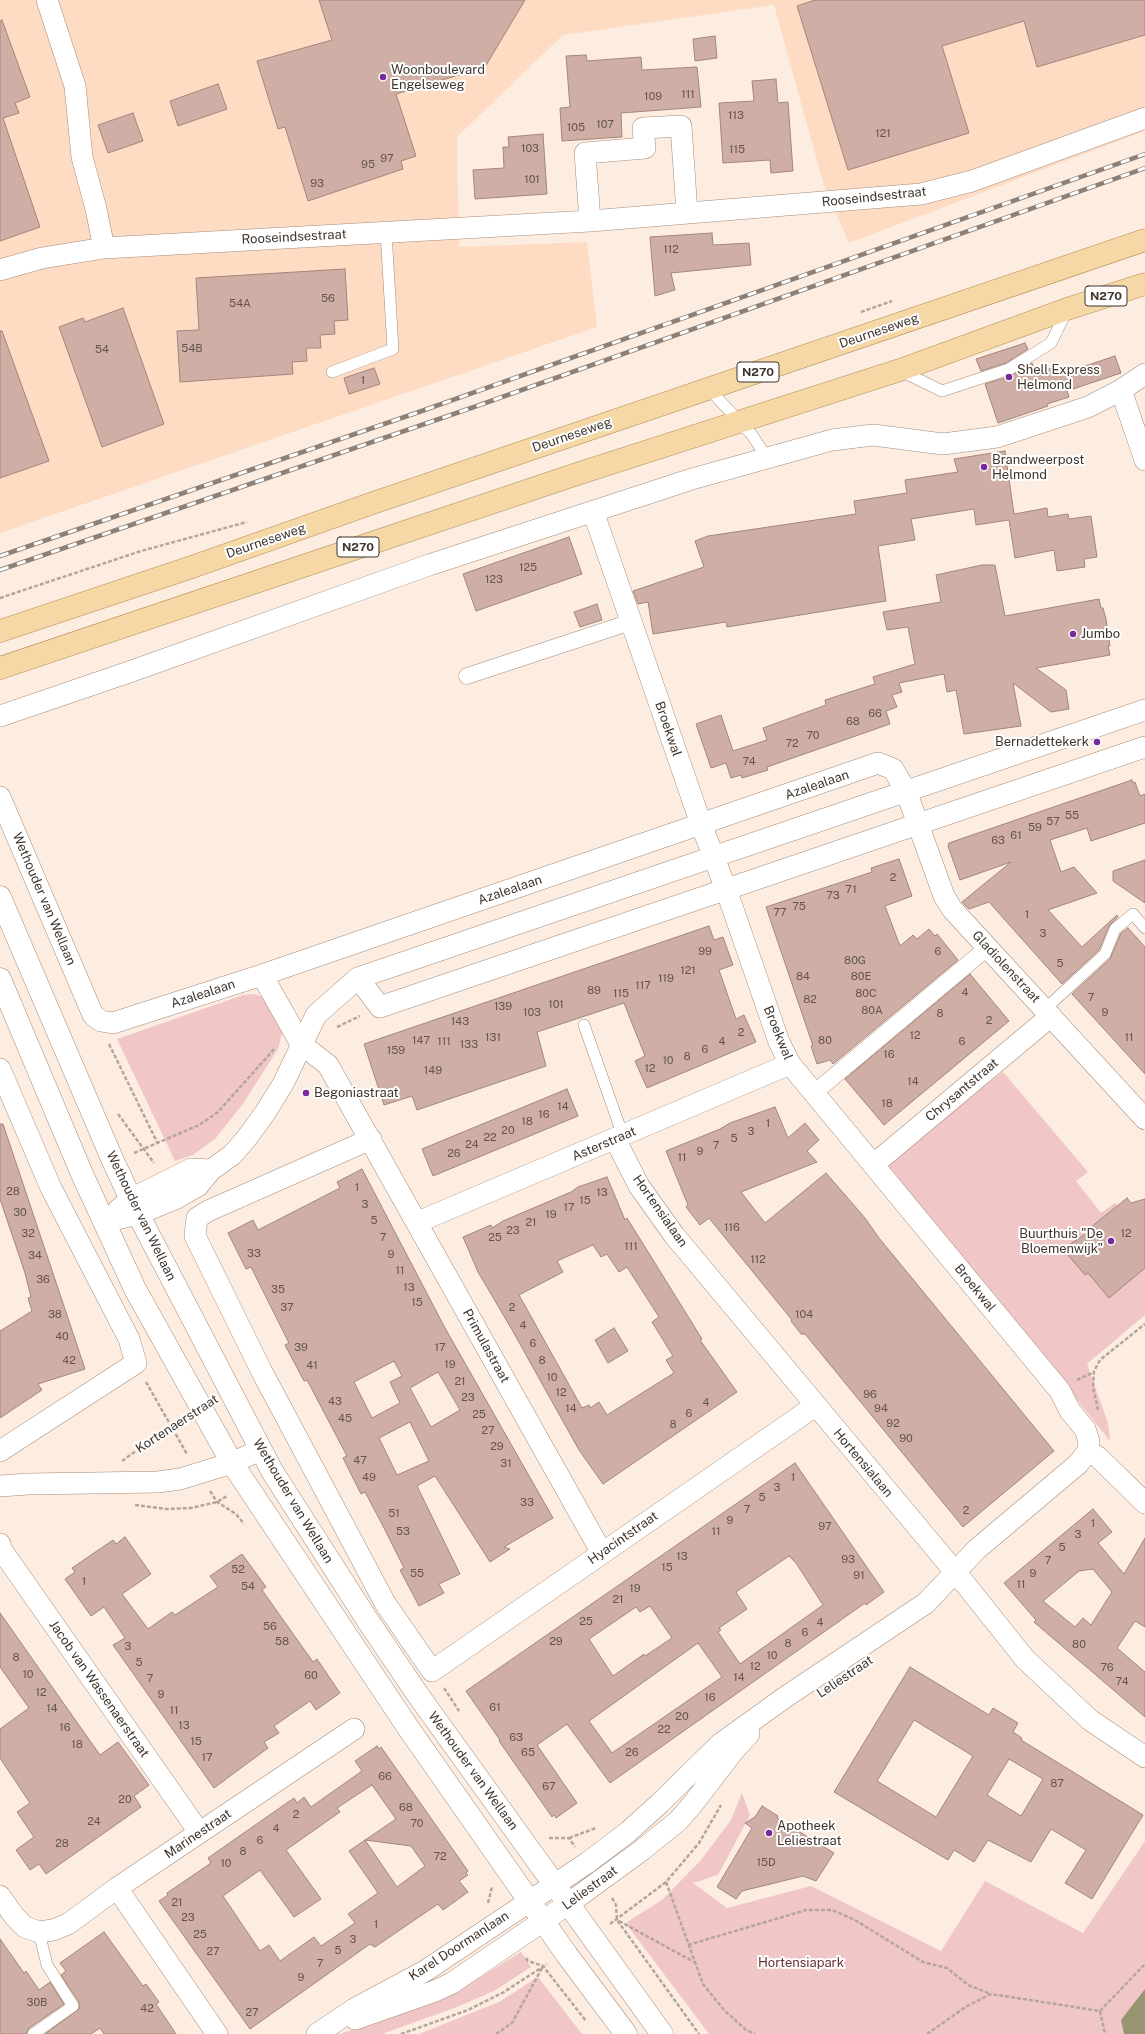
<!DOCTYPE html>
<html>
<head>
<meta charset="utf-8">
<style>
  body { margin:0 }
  canvas { display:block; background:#fdede1 }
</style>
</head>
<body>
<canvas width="1145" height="2034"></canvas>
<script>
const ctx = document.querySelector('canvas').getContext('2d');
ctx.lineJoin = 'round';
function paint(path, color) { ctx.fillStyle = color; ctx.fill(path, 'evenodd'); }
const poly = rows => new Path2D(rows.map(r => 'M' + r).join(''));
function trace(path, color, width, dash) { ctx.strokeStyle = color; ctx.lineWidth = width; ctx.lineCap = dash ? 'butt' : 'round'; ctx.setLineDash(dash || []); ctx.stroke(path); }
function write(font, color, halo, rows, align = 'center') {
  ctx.font = font + ' "Public Sans",sans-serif'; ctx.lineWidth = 4; ctx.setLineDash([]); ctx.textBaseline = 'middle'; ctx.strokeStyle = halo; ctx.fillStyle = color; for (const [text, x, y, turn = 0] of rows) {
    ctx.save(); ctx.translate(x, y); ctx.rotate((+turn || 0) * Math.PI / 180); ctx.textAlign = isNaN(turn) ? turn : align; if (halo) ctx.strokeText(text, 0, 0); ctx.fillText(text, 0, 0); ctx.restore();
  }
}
paint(poly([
  [0,0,1145,0,1145,131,849,243,824,186,774,5,563,35,457,137,459,247,587,242,597,327,0,533]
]), '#fedcc3');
paint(poly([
  [255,994,263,997,283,1029,278,1049,242,1105,215,1139,193,1155,175,1161,117,1039,243,995],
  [1003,1072,1088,1172,1076,1181,1101,1213,1115,1203,1123,1213,1145,1210,1145,1315,1087,1364,1108,1423,1110,1441,884,1160],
  [742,1793,750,1815,718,1875,693,1883,727,1908,811,1886,941,1951,985,1881,1083,1933,1145,1841,1145,2034,709,2034,627,1925,627,1922,662,1900,701,1860,731,1820],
  [521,1952,531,1967,494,1991,457,2007,382,2034,340,2034,415,2009,453,1994],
  [538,1977,582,2034,419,2034,499,2002]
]), '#f0c6c7');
paint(poly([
  [1145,1989,1145,2034,1124,2034,1121,2020]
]), '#999470');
const building = poly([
  [319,0,525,0,485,67,396,94,416,156,401,161,403,169,308,201,285,127,278,129,257,61,332,40,319,0],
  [815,0,1145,0,1145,35,1037,67,1024,21,942,46,969,133,848,170,797,6,815,0],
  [2,20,30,97,15,103,19,113,3,118,40,227,0,241,0,21,2,20],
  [715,36,717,58,695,61,693,39,715,36],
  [586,55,587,61,641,57,642,70,697,67,701,107,621,113,622,137,562,141,560,108,570,107,566,56,586,55],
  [776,79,778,103,788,102,793,171,771,173,770,160,723,163,719,103,754,101,752,81,776,79],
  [218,84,227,109,178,126,170,101,218,84],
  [133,113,143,141,108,153,98,125,133,113],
  [543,134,547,194,475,199,473,170,504,168,503,147,509,147,508,137,543,134],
  [712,233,713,245,749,243,751,265,671,273,675,290,655,296,650,237,712,233],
  [345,269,348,320,334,321,335,334,320,335,321,348,306,348,307,361,292,362,293,374,180,382,177,331,199,330,196,278,345,269],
  [123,308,164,424,102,447,59,327,83,318,85,322,123,308],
  [0,331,2,331,49,461,0,478,0,331],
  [1025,343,1028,349,1006,363,981,371,976,359,1025,343],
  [1115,356,1121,373,1067,391,1069,397,1047,404,1048,406,998,423,985,384,1011,376,1032,363,1036,373,1058,366,1061,374,1115,356],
  [374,368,380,384,349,394,344,378,374,368],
  [1005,451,1014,514,1047,508,1048,517,1068,514,1069,519,1091,516,1097,557,1084,559,1085,567,1057,571,1054,550,1015,558,1009,520,976,525,974,509,911,519,915,540,878,546,886,601,727,627,726,622,653,634,648,602,638,604,633,591,704,567,695,541,708,536,856,514,854,501,907,493,905,480,958,472,954,459,1005,451],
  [569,537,582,574,476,611,463,574,569,537],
  [982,565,995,565,1005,616,1099,599,1101,608,1103,608,1106,619,1110,646,1108,646,1110,655,1036,668,1066,690,1069,709,1051,712,1013,683,1021,726,964,734,956,690,947,692,944,674,899,683,902,692,892,695,897,707,886,711,890,724,767,767,768,770,742,778,741,775,731,778,726,763,711,768,696,724,721,715,733,751,767,740,763,728,826,705,825,700,875,684,873,677,915,664,908,627,887,630,883,612,941,602,936,575,982,565],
  [597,604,602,620,580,627,574,612,597,604],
  [1132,780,1133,783,1135,782,1140,796,1145,794,1145,823,1091,841,1087,828,1050,840,1061,872,1074,867,1097,893,1048,910,1082,947,1117,915,1118,917,1109,926,1099,950,1062,984,989,902,969,909,962,902,1011,862,960,880,948,846,949,843,1132,780],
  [899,859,912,896,885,906,900,946,913,935,917,939,929,929,935,936,937,934,958,960,833,1064,830,1060,817,1064,811,1046,813,1046,766,907,872,872,871,868,899,859],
  [1145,860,1145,903,1113,881,1113,871,1145,860],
  [709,926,714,940,723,937,733,965,719,970,736,1019,744,1015,756,1042,647,1088,635,1061,645,1056,624,1003,537,1032,546,1066,417,1110,412,1096,384,1105,364,1044,709,926],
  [1128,928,1145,947,1145,1074,1072,994,1110,959,1121,933,1128,928],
  [970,974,1009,1021,884,1125,845,1079,970,974],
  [567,1089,578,1116,433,1176,422,1149,567,1089],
  [775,1107,788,1138,805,1123,819,1140,807,1151,817,1162,741,1192,765,1223,826,1173,865,1218,879,1238,1054,1451,963,1527,805,1334,801,1334,791,1321,792,1320,709,1218,700,1225,686,1207,688,1205,666,1151,720,1129,730,1123,775,1107],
  [0,1124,3,1124,85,1369,38,1384,42,1390,0,1418,0,1331,32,1311,28,1298,31,1297,25,1273,0,1199,0,1124],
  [362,1169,445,1328,553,1518,504,1547,510,1549,490,1562,435,1476,417,1486,460,1574,439,1584,444,1593,419,1606,400,1570,404,1568,383,1526,365,1492,361,1494,343,1458,347,1456,307,1380,304,1381,285,1345,289,1343,251,1267,246,1269,228,1233,253,1220,258,1230,340,1188,337,1182,362,1169],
  [394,1361,402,1376,390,1382,400,1403,372,1418,354,1382,394,1361],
  [438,1372,460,1410,431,1427,410,1388,438,1372],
  [410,1422,429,1461,397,1475,379,1438,410,1422],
  [607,1177,625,1220,627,1218,702,1339,700,1340,737,1392,603,1484,579,1450,511,1328,478,1272,463,1237,491,1225,492,1228,503,1221,571,1192,578,1187,607,1177],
  [593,1245,601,1257,607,1254,619,1272,627,1267,659,1317,652,1322,673,1356,666,1360,674,1373,607,1415,599,1402,590,1408,589,1405,582,1408,519,1295,563,1272,557,1261,593,1245],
  [1127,1198,1131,1203,1145,1199,1145,1268,1109,1298,1088,1273,1085,1275,1063,1249,1087,1233,1085,1232,1127,1198],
  [614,1328,628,1351,608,1363,595,1340,614,1328],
  [795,1463,884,1592,866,1605,865,1603,610,1783,567,1724,537,1745,577,1803,556,1818,554,1815,552,1817,499,1741,500,1740,466,1691,795,1463],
  [789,1556,796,1563,823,1605,740,1664,718,1632,721,1630,719,1628,747,1609,736,1592,789,1556],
  [650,1606,672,1638,645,1656,644,1654,613,1676,589,1639,636,1607,640,1612,650,1606],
  [698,1643,722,1677,612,1753,589,1721,698,1643],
  [1093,1509,1112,1532,1098,1543,1124,1574,1145,1538,1145,1627,1135,1621,1117,1648,1145,1672,1145,1717,1034,1622,1036,1620,1004,1583,1093,1509],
  [1093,1569,1112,1592,1091,1625,1083,1618,1075,1627,1043,1601,1079,1571,1093,1569],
  [125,1537,151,1574,122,1594,148,1629,172,1612,175,1615,218,1587,210,1576,242,1554,266,1587,262,1590,313,1662,317,1659,340,1693,316,1710,310,1701,274,1726,279,1733,264,1742,268,1748,214,1788,113,1645,125,1638,104,1607,91,1616,65,1579,75,1572,72,1568,113,1540,116,1544,125,1537],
  [0,1613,100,1755,118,1742,149,1785,134,1796,141,1807,46,1874,39,1864,30,1870,16,1850,34,1837,17,1812,30,1803,0,1758,0,1729,29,1708,0,1667,0,1613],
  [910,1667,989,1715,993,1708,1018,1723,1013,1732,1022,1738,1021,1740,1143,1815,1092,1899,1065,1883,1086,1850,1051,1829,1031,1862,988,1840,974,1862,954,1850,948,1860,834,1792,910,1667],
  [914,1720,973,1756,936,1817,877,1781,914,1720],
  [1009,1759,1043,1779,1021,1816,987,1795,1009,1759],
  [377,1746,379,1749,381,1747,468,1871,466,1873,468,1875,459,1881,468,1892,443,1910,438,1904,375,1947,370,1944,250,2029,159,1901,168,1895,167,1893,211,1863,208,1858,294,1798,297,1803,304,1797,311,1807,362,1771,355,1761,377,1746],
  [372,1785,396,1819,349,1851,378,1893,348,1914,355,1923,321,1946,314,1937,280,1961,269,1945,260,1951,223,1896,260,1870,294,1917,321,1899,286,1850,340,1812,337,1808,372,1785],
  [365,1840,411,1846,425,1866,397,1887,365,1840],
  [762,1806,778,1816,777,1818,834,1853,816,1881,803,1876,742,1891,736,1899,717,1887,752,1828,745,1823,755,1817,762,1806],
  [104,1932,143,1986,146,1984,159,2002,156,2004,176,2034,104,2034,100,2028,91,2034,45,2034,79,2009,79,2002,61,1975,66,1971,60,1963,104,1932],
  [0,1939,24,1973,26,1971,39,1990,50,1982,64,2004,29,2028,26,2034,0,2034,0,1939]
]);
paint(building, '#cfafa5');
trace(building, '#a3857c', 1);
const service = poly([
  [901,371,942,391,1009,369,1051,343,1067,310],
  [332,372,393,349,386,232],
  [709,389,752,435,767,458],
  [1133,914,1145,928],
  [1045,1009,1105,954,1115,929,1133,914],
  [584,1025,623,1136],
  [33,2034,73,2006,47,1965,39,1932]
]);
const pedestrian = poly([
  [467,676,631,622],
  [814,1093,987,948]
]);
const minor = poly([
  [47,0,75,86,82,157,96,209,104,248],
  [590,221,585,153,645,148,643,128,681,126,687,213],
  [0,270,42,258,104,248,590,221,921,194,972,181,1145,118],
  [1121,390,1145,460],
  [593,511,701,824,726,889,779,1042,790,1064,1060,1391,1070,1411,1085,1429,1089,1441,1088,1451,1098,1457,1145,1503],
  [0,716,132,671,429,565,692,479,832,440,873,435,943,444,997,437,1088,407,1121,390,1145,374],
  [0,797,93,1015,101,1021,113,1023,262,975,878,763,893,769,906,791,944,896,952,909,1145,1119],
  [262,975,301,1044,328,1065,602,1553],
  [358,978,380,1007,1145,747],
  [0,1069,51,1188,129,1339,136,1363,0,1451],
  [371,1139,208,1211,197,1218,195,1236,262,1372,385,1603,432,1671,815,1406],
  [615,1139,639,1186,674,1235,966,1585,1025,1659,1090,1720,1145,1757],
  [873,1165,1051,1016],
  [118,1210,131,1199,191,1169,211,1170],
  [104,1222,138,1214,177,1198,198,1186,211,1170,232,1155,246,1139,265,1113,283,1084,316,1015,358,978,1145,710],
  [418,1222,790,1064],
  [0,1486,28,1484,158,1482,180,1479,232,1463,260,1450],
  [0,1544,1,1549,199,1832],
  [117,1888,217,2034],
  [0,1896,14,1916,25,1927,39,1932,53,1930,68,1924,117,1888,354,1729],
  [355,2019,435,1991,452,1983,568,1904,642,1850,678,1821,692,1805,735,1749,749,1734],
  [317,2034,354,2009,425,1971,587,1863,628,1832,660,1803,720,1744,784,1698,926,1603,977,1549,1078,1464,1088,1451]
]);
const secondary = poly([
  [0,897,113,1161,138,1214,272,1471,368,1621,418,1695,662,2034],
  [0,979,82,1174,135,1289,232,1463,409,1729,567,1955,626,2034]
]);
const primary = poly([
  [0,631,192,567,370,504,1145,240],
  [0,668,577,474,900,370,1067,309,1145,284]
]);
trace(service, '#a48b79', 12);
trace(pedestrian, '#a48b79', 17);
trace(minor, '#a48b79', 22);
trace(secondary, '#a48b79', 23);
trace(primary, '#b28e55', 23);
trace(poly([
  [861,312,892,301],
  [0,598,141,551,247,522],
  [337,1027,360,1016],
  [109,1044,157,1142],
  [118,1114,154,1163],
  [134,1153,199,1125,218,1112,275,1048],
  [1077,1380,1094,1372],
  [146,1382,187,1454],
  [1098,1410,1093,1387,1094,1371,1100,1360,1145,1324],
  [122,1461,181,1418],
  [210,1491,217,1502,236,1514,244,1524],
  [135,1505,166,1509,191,1508,217,1502,227,1496],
  [444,1688,459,1711],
  [549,1838,569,1838,575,1847],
  [569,1838,596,1828],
  [666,1882,703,1984,724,2010,746,2030,755,2034],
  [612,1898,616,1905,617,1920,699,2034],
  [488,1903,492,1887],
  [619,1921,694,1962],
  [610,1924,666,1882,699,1843,721,1805],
  [688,1945,806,1910,832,1910,855,1920,923,1962,947,1968,968,1985,991,1994],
  [526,1958,528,1961,543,1966,586,2021],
  [1100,2011,1105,2034],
  [401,2034,468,2010,504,1992,547,1964],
  [496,2034,512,2023,542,1968],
  [927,2034,967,2006,991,1994,1100,2011,1145,1964]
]), '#b4a69c', 2.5, [4, 2]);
trace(service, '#fff', 11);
trace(pedestrian, '#fff', 16);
trace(minor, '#fff', 21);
trace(secondary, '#fff', 22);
trace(primary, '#f6d8a6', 22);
const rail = poly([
  [0,556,416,413,1145,154],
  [0,570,474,407,1145,168]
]);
trace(rail, '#8d8177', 4.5);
trace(rail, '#fefefe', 3, [9]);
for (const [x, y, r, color] of [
  [383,77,4,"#782a9b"],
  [1009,377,4,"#782a9b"],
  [984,467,4,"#782a9b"],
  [1073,634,4,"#782a9b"],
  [1097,742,4,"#782a9b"],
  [306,1093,4,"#782a9b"],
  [1111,1241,4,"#782a9b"],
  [769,1833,4,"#782a9b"]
]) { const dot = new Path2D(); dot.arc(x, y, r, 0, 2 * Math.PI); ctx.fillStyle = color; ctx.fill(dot); trace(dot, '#fefefe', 1.5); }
write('11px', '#63544b', null, [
  ["111",688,95],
  ["109",653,97],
  ["113",736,116],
  ["107",605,125],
  ["105",576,128],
  ["121",883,134],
  ["103",530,149],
  ["115",737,150],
  ["97",387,159],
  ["95",368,165],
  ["101",532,180],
  ["93",317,184],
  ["112",671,250],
  ["56",328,299],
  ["54A",240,304],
  ["54B",192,349],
  ["54",102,350],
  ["1",363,381],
  ["125",528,568],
  ["123",494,580],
  ["66",875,714],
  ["68",853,722],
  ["70",813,736],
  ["72",792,744],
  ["74",749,762],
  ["55",1072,816],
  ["57",1053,822],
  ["59",1035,828],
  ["61",1016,836],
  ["63",998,841],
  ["2",893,878],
  ["71",851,890],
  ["73",833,896],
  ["75",799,907],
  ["77",780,913],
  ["1",1027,915],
  ["3",1043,934],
  ["99",705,952],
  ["6",938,952],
  ["80G",855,961],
  ["5",1060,964],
  ["121",688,971],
  ["84",803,977],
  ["80E",861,977],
  ["119",666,979],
  ["117",643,986],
  ["89",594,991],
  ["4",965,993],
  ["115",621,994],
  ["80C",866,994],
  ["7",1091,998],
  ["82",810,1000],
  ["101",556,1005],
  ["139",503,1007],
  ["80A",872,1011],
  ["103",532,1013],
  ["9",1105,1013],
  ["8",940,1014],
  ["2",989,1021],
  ["143",460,1022],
  ["2",741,1033],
  ["12",915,1036],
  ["131",493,1038],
  ["11",1129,1038],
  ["147",421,1041],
  ["80",825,1041],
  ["111",444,1042],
  ["4",722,1042],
  ["6",962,1042],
  ["133",469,1045],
  ["6",705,1050],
  ["159",396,1051],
  ["16",889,1055],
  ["8",687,1057],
  ["10",668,1061],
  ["12",650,1069],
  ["149",433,1071],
  ["14",913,1082],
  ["18",887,1104],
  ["14",563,1107],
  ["16",544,1115],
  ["18",527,1122],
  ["1",768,1124],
  ["20",508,1131],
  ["3",751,1132],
  ["22",490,1138],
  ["5",734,1139],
  ["24",472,1145],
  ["7",716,1146],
  ["9",700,1152],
  ["26",454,1154],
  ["11",682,1158],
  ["1",357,1188],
  ["28",13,1192],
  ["13",602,1193],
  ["15",585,1201],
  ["3",365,1205],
  ["17",569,1208],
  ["30",20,1213],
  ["19",551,1215],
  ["5",374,1221],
  ["21",531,1223],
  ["116",732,1228],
  ["23",513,1231],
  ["32",28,1234],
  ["12",1126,1234],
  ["7",383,1238],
  ["25",495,1238],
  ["111",631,1247],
  ["33",254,1254],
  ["9",391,1255],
  ["34",35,1256],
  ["112",758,1260],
  ["11",400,1271],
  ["36",43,1280],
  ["13",409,1288],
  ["35",278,1290],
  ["15",417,1303],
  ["37",287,1308],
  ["2",512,1308],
  ["38",55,1315],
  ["104",804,1315],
  ["4",523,1326],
  ["40",62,1337],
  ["6",533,1344],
  ["39",301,1348],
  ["17",440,1348],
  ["42",69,1361],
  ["8",542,1361],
  ["19",450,1365],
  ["41",312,1366],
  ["10",552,1378],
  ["21",460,1382],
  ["12",561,1393],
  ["96",870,1395],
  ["23",468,1398],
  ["43",335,1402],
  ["4",706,1403],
  ["14",571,1409],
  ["94",881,1409],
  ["6",689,1414],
  ["25",479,1415],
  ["45",345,1419],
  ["92",893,1424],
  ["8",673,1425],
  ["27",488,1431],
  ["90",906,1439],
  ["29",497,1447],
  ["47",360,1461],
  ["31",506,1464],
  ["49",369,1478],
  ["1",793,1478],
  ["3",777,1488],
  ["5",762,1498],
  ["33",527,1503],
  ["7",747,1510],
  ["2",966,1511],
  ["51",394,1514],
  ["9",730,1521],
  ["1",1093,1524],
  ["97",825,1527],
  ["53",403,1532],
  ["11",716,1532],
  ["3",1078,1535],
  ["5",1062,1548],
  ["13",682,1557],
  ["93",848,1560],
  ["7",1048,1561],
  ["15",667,1568],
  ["52",238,1570],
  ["55",417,1574],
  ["9",1033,1574],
  ["91",859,1576],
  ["1",84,1582],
  ["11",1021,1585],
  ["54",248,1587],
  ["19",635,1589],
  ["21",618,1600],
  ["25",586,1622],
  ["4",820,1623],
  ["56",270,1627],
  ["6",805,1633],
  ["58",282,1642],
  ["29",556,1642],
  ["8",788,1644],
  ["80",1079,1645],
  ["3",128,1647],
  ["10",772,1656],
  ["8",16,1658],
  ["5",139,1663],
  ["12",755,1667],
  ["76",1107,1668],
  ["10",28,1675],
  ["60",311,1676],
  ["14",739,1678],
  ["7",150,1679],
  ["74",1122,1682],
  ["12",41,1693],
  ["9",161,1695],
  ["16",710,1698],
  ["61",495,1708],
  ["14",52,1709],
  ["11",174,1711],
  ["20",682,1717],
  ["13",184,1726],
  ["16",65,1728],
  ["22",664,1730],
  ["63",516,1738],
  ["15",196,1742],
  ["18",77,1745],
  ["65",528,1753],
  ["26",632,1753],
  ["17",207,1758],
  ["66",385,1777],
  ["87",1057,1784],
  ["67",549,1787],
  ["20",125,1800],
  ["68",406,1808],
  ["2",296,1815],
  ["24",94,1822],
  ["70",417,1824],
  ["4",276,1829],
  ["6",260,1841],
  ["28",62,1844],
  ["8",243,1852],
  ["72",440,1857],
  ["15D",766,1863],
  ["10",226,1864],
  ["21",177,1903],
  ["23",188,1918],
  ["1",376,1925],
  ["25",200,1935],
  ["3",353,1940],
  ["5",338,1951],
  ["27",213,1952],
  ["7",320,1964],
  ["9",301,1978],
  ["30B",37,2003],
  ["42",147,2009],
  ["27",252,2013]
]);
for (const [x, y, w] of [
  [1106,296,42],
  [758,372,42],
  [358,547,42]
]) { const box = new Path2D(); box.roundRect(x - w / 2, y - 10, w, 20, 3); ctx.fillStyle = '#fefefe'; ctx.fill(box); trace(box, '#3f352d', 1); }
write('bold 12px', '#3f352d', null, [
  ["N270",1106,296],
  ["N270",758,372],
  ["N270",358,547]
]);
write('13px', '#3f352d', '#fefefe', [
  ["Woonboulevard",391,70],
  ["Engelseweg",391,85],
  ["Shell Express",1017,370],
  ["Helmond",1017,385],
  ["Brandweerpost",992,460],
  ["Helmond",992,475],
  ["Jumbo",1081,634],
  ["Bernadettekerk",1089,742,"right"],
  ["Begoniastraat",314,1093],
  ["Buurthuis \"De",1103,1234,"right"],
  ["Bloemenwijk\"",1103,1249,"right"],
  ["Apotheek",777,1826],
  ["Leliestraat",777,1841]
], 'left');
write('13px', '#3f352d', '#fefefe', [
  ["Rooseindsestraat",874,197,-6],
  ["Rooseindsestraat",294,237,-3],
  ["Deurneseweg",879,331,-19],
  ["Deurneseweg",572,435,-19],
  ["Deurneseweg",266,541,-19],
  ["Broekwal",668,729,71],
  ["Azalealaan",817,785,-19],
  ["Azalealaan",510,890,-19],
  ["Wethouder van Wellaan",44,899,67],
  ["Gladiolenstraat",1006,967,47],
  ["Azalealaan",203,994,-18],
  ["Broekwal",778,1033,68],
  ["Chrysantstraat",962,1090,-40],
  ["Asterstraat",604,1144,-23],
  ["Hortensialaan",660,1211,55],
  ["Wethouder van Wellaan",141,1216,64],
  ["Broekwal",975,1288,51],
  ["Primulastraat",486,1346,61],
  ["Kortenaerstraat",177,1424,-33],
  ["Hortensialaan",863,1463,50],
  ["Wethouder van Wellaan",293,1501,59],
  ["Hyacintstraat",623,1538,-35],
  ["Leliestraat",845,1677,-34],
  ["Jacob van Wassenaerstraat",99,1689,55],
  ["Wethouder van Wellaan",473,1771,54],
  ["Marinestraat",198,1834,-34],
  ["Leliestraat",590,1888,-36],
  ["Karel Doormanlaan",459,1946,-33]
]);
write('13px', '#693135', '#fefefe', [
  ["Hortensiapark",801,1963]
]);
</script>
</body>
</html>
